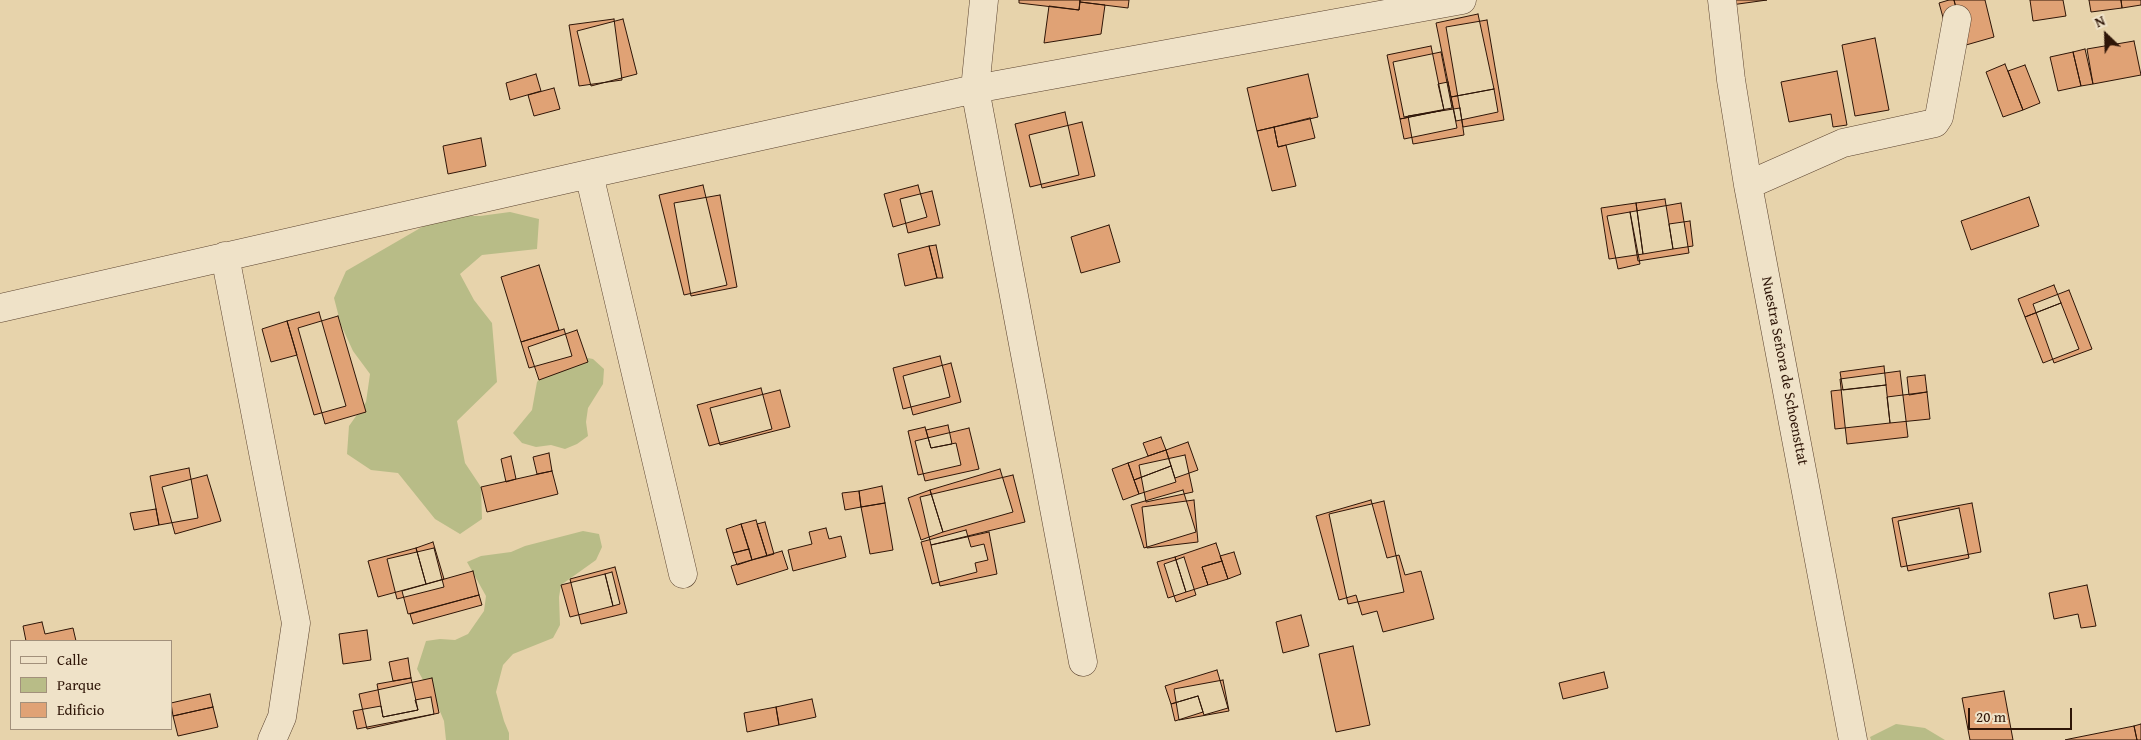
<!DOCTYPE html>
<html>
<head>
<meta charset="utf-8">
<style>
  body { margin:0 }
  #map { position:relative; width:2141px; height:740px; overflow:hidden; background:#e7d3ab; font-family:"Gentium Book Plus",serif }
  canvas { display:block }
  .legend { position:absolute; left:10px; top:640px; width:162px; height:90px; box-sizing:border-box; background:#efe2c8; border:1px solid #a2907b; margin:0; padding:6px 9px; list-style:none; font-size:15px; color:#2e1507 }
  .legend li { display:flex; align-items:center; gap:10px; height:25px }
  .legend b { width:25px; border:1px solid #a2907b }
  .north { position:absolute; left:2081px; top:10px; width:50px; height:50px; -webkit-text-stroke:4px #efe2c8; paint-order:stroke; rotate:336deg; font-size:14px; font-weight:700; line-height:20px; text-align:center; color:#2e1507 }
  .north::after { content:''; display:block; margin:auto; width:18px; height:22px; background:#2e1507; clip-path:polygon(50% 0,100% 100%,50% 72%,0 100%) }
  .scale { position:absolute; left:1968px; top:708px; width:104px; height:22px; box-sizing:border-box; border:2px solid #2e1507; border-top:0; padding-left:6px; font-size:15px; line-height:18px; white-space:nowrap; color:#2e1507; -webkit-text-stroke:4px #efe2c8; paint-order:stroke }
</style>
</head>
<body>
<div id="map">
<canvas width="2141" height="740"></canvas>
<ul class="legend">
<li><b style="height:6px;background:#efe2c8"></b>Calle</li>
<li><b style="height:14px;background:#b8bc87"></b>Parque</li>
<li><b style="height:14px;background:#e0a275"></b>Edificio</li>
</ul>
<div class="north">N</div>
<div class="scale">20 m</div>
</div>
<script>
const ctx = document.querySelector('canvas').getContext('2d');
ctx.lineJoin = 'round';
function paint(path, color) { ctx.fillStyle = color; ctx.fill(path, 'evenodd'); }
const poly = rows => new Path2D(rows.map(r => 'M' + r).join(''));
function trace(path, color, width, dash) { ctx.strokeStyle = color; ctx.lineWidth = width; ctx.lineCap = dash ? 'butt' : 'round'; ctx.setLineDash(dash || []); ctx.stroke(path); }
function write(font, color, halo, rows, align = 'center') {
  ctx.font = font + ' "Gentium Book Plus",serif'; ctx.lineWidth = 4; ctx.setLineDash([]); ctx.textBaseline = 'middle'; ctx.strokeStyle = halo; ctx.fillStyle = color; for (const [text, x, y, turn = 0] of rows) {
    ctx.save(); ctx.translate(x, y); ctx.rotate((+turn || 0) * Math.PI / 180); ctx.textAlign = isNaN(turn) ? turn : align; if (halo) ctx.strokeText(text, 0, 0); ctx.fillText(text, 0, 0); ctx.restore();
  }
}
paint(poly([
  [510,212,539,219,537,249,482,255,460,274,474,300,492,323,497,382,457,421,465,463,481,487,482,519,460,534,435,519,398,473,371,470,347,454,349,426,366,402,370,374,353,351,341,325,334,298,346,271,422,227,450,216,480,216],
  [578,356,593,359,604,369,603,384,588,408,586,422,588,436,577,444,565,449,551,445,536,447,522,443,513,433,532,410,537,382,546,370],
  [583,531,599,534,602,547,596,560,561,585,559,597,560,625,553,638,513,654,503,665,496,692,504,721,509,733,509,740,446,740,444,721,439,709,417,669,426,641,440,639,455,640,468,634,484,611,486,596,467,562,481,556,511,552,525,546],
  [1896,724,1925,728,1945,740,1871,740,1870,737]
]), '#b8bc87');
const building = poly([
  [1019,0,1080,0,1079,10,1019,3,1019,0],
  [1080,0,1129,0,1128,8,1080,2,1080,0],
  [1730,0,1767,0,1731,5,1730,0],
  [1949,0,1954,0,1958,17,1944,21,1939,3,1949,0],
  [1954,0,1985,0,1994,37,1966,45,1954,0],
  [2030,0,2063,0,2066,16,2033,21,2030,0],
  [2089,0,2121,0,2122,8,2091,12,2089,0],
  [2121,0,2141,0,2141,5,2122,8,2121,0],
  [1080,2,1105,5,1101,34,1044,43,1049,6,1079,10,1080,2],
  [1478,14,1494,89,1451,97,1436,23,1478,14],
  [614,19,622,80,579,86,569,25,614,19],
  [623,19,637,74,591,86,577,31,623,19],
  [1487,20,1504,120,1463,127,1446,27,1487,20],
  [1875,38,1889,110,1855,116,1842,45,1875,38],
  [2134,41,2141,75,2093,84,2087,49,2134,41],
  [1431,46,1444,110,1400,119,1387,55,1431,46],
  [2085,49,2093,84,2081,86,2073,52,2085,49],
  [1441,52,1452,108,1404,117,1393,62,1441,52],
  [2073,52,2081,86,2058,91,2050,57,2073,52],
  [2005,64,2023,110,2003,117,1986,72,2005,64],
  [2025,65,2040,103,2023,110,2008,71,2025,65],
  [1837,71,1847,125,1833,127,1831,114,1789,122,1781,82,1837,71],
  [536,74,541,91,510,100,506,83,536,74],
  [1308,74,1318,117,1257,131,1247,88,1308,74],
  [1448,82,1457,128,1404,139,1400,119,1444,110,1438,84,1448,82],
  [554,88,560,109,534,116,528,95,554,88],
  [1494,89,1498,112,1456,121,1451,97,1494,89],
  [1460,108,1464,135,1413,144,1408,116,1460,108],
  [1065,112,1079,175,1030,187,1015,124,1065,112],
  [1310,118,1315,138,1278,147,1274,127,1310,118],
  [1082,122,1095,176,1042,188,1029,135,1082,122],
  [1274,127,1278,147,1286,145,1296,186,1272,191,1257,131,1274,127],
  [481,138,486,166,448,174,443,146,481,138],
  [703,185,727,285,684,295,659,195,703,185],
  [918,185,927,217,893,227,884,194,918,185],
  [932,191,940,225,908,233,900,199,932,191],
  [720,195,737,287,691,296,674,203,720,195],
  [2029,197,2039,226,1971,250,1961,221,2029,197],
  [1665,199,1673,249,1643,254,1636,203,1665,199],
  [1636,203,1643,254,1609,259,1601,208,1636,203],
  [1681,203,1689,253,1638,261,1630,212,1681,203],
  [1630,212,1640,264,1618,269,1607,216,1630,212],
  [1690,221,1693,246,1673,249,1669,224,1690,221],
  [1109,225,1120,262,1081,273,1071,237,1109,225],
  [936,245,943,278,937,278,929,246,936,245],
  [929,246,937,278,905,286,898,254,929,246],
  [539,265,559,330,521,342,501,277,539,265],
  [2054,285,2061,303,2025,317,2018,299,2054,285],
  [2069,290,2092,349,2054,363,2033,304,2069,290],
  [2061,303,2079,349,2043,363,2025,317,2061,303],
  [319,312,346,406,314,415,287,321,319,312],
  [338,316,366,412,325,424,298,328,338,316],
  [287,321,297,355,271,362,262,329,287,321],
  [564,329,572,356,529,368,521,342,564,329],
  [577,330,588,362,539,380,528,347,577,330],
  [940,356,950,397,903,409,893,368,940,356],
  [951,363,961,402,913,415,903,376,951,363],
  [1884,366,1886,385,1843,390,1840,372,1884,366],
  [1900,371,1908,437,1847,444,1840,379,1900,371],
  [1925,375,1927,392,1909,395,1907,377,1925,375],
  [1886,385,1890,423,1835,429,1831,391,1886,385],
  [761,388,772,429,709,446,697,405,761,388],
  [780,390,790,427,720,445,710,408,780,390],
  [1927,392,1930,419,1890,423,1887,397,1927,392],
  [948,425,952,444,931,448,926,430,948,425],
  [925,427,931,448,956,443,961,465,918,475,908,431,925,427],
  [969,428,979,469,925,481,915,441,969,428],
  [1161,437,1166,450,1148,456,1143,443,1161,437],
  [1188,442,1198,470,1175,478,1166,450,1188,442],
  [1166,450,1171,466,1134,480,1128,463,1166,450],
  [549,453,552,471,537,474,533,457,549,453],
  [1185,455,1193,492,1146,502,1139,465,1185,455],
  [511,456,516,479,506,482,501,459,511,456],
  [1128,463,1139,494,1123,500,1112,469,1128,463],
  [1171,466,1176,482,1139,494,1134,480,1171,466],
  [189,468,198,518,159,525,150,476,189,468],
  [1000,469,1013,512,943,532,930,490,1000,469],
  [552,471,558,494,487,512,481,487,552,471],
  [207,475,221,521,175,534,162,487,207,475],
  [1013,475,1025,522,931,545,920,497,1013,475],
  [882,486,885,503,861,507,859,491,882,486],
  [930,490,943,532,921,540,908,498,930,490],
  [1183,490,1196,532,1144,548,1131,505,1183,490],
  [859,491,861,507,845,510,842,493,859,491],
  [1194,500,1198,542,1147,548,1142,507,1194,500],
  [1371,500,1387,558,1399,555,1405,575,1421,571,1434,619,1383,632,1377,611,1362,615,1356,595,1339,600,1316,516,1371,500],
  [1384,501,1404,592,1348,604,1329,514,1384,501],
  [885,503,893,550,870,554,861,507,885,503],
  [1972,503,1981,552,1901,567,1892,518,1972,503],
  [1959,508,1969,558,1908,571,1898,521,1959,508],
  [156,509,159,525,134,530,130,513,156,509],
  [756,520,767,556,752,560,741,524,756,520],
  [765,522,774,554,767,556,757,524,765,522],
  [741,524,749,549,733,553,726,529,741,524],
  [826,528,829,539,841,536,846,557,793,571,788,550,812,544,809,532,826,528],
  [966,530,971,547,984,544,988,560,975,563,977,572,932,584,921,542,966,530],
  [989,532,997,574,940,586,931,545,989,532],
  [433,542,444,579,426,584,416,548,433,542],
  [1216,543,1222,561,1202,567,1208,585,1186,592,1175,557,1216,543],
  [416,548,426,584,378,597,368,561,416,548],
  [434,548,444,587,397,599,387,559,434,548],
  [749,549,752,560,737,565,733,553,749,549],
  [782,551,788,569,737,585,731,566,782,551],
  [1234,552,1241,574,1228,579,1220,556,1234,552],
  [1175,557,1186,592,1168,598,1157,562,1175,557],
  [1184,557,1196,595,1176,602,1164,564,1184,557],
  [1222,561,1228,579,1208,585,1202,567,1222,561],
  [615,567,627,613,581,624,570,579,615,567],
  [473,571,479,595,408,614,402,591,473,571],
  [612,572,620,604,613,606,605,574,612,572],
  [605,574,613,606,570,617,561,585,605,574],
  [2087,585,2096,626,2081,628,2078,614,2054,619,2049,593,2087,585],
  [479,595,482,605,413,624,410,614,479,595],
  [1301,615,1309,646,1283,653,1276,622,1301,615],
  [42,622,45,634,73,628,76,641,26,641,23,626,42,622],
  [367,630,371,660,343,664,339,634,367,630],
  [1353,646,1370,725,1336,732,1319,654,1353,646],
  [408,658,411,678,393,681,389,662,408,658],
  [1217,670,1228,708,1204,715,1198,696,1171,704,1165,686,1217,670],
  [1604,672,1608,688,1563,699,1559,683,1604,672],
  [411,678,418,710,383,717,377,684,411,678],
  [432,678,439,713,367,729,359,694,432,678],
  [1223,680,1229,711,1179,720,1174,689,1223,680],
  [2004,691,2013,740,1970,740,1962,698,2004,691],
  [210,694,213,707,173,716,171,703,210,694],
  [1198,696,1203,712,1175,721,1171,704,1198,696],
  [431,697,434,714,357,729,353,711,381,706,383,717,418,710,415,700,431,697],
  [812,699,816,717,779,725,776,707,812,699],
  [213,707,218,727,178,736,173,716,213,707],
  [776,707,779,725,747,732,744,713,776,707],
  [2141,724,2141,740,2137,740,2134,726,2141,724],
  [2134,726,2137,740,2065,740,2069,739,2134,726]
]);
paint(building, '#e0a275');
trace(building, '#2e1507', 1);
const minor = poly([
  [984,0,975,89,1083,662],
  [1722,0,1731,80,1748,185,1853,740],
  [589,174,683,574],
  [1748,185,1843,143,1935,123,1939,117,1957,19],
  [225,256,296,623,282,717,272,740],
  [0,308,589,174,975,89,1462,0]
]);
trace(minor, '#5c4430', 29);
trace(minor, '#efe2c8', 28);
write('15px', '#2e1507', '#efe2c8', [
  ["Nuestra Señora de Schoensttat",1784,371,79]
]);
</script>
</body>
</html>
